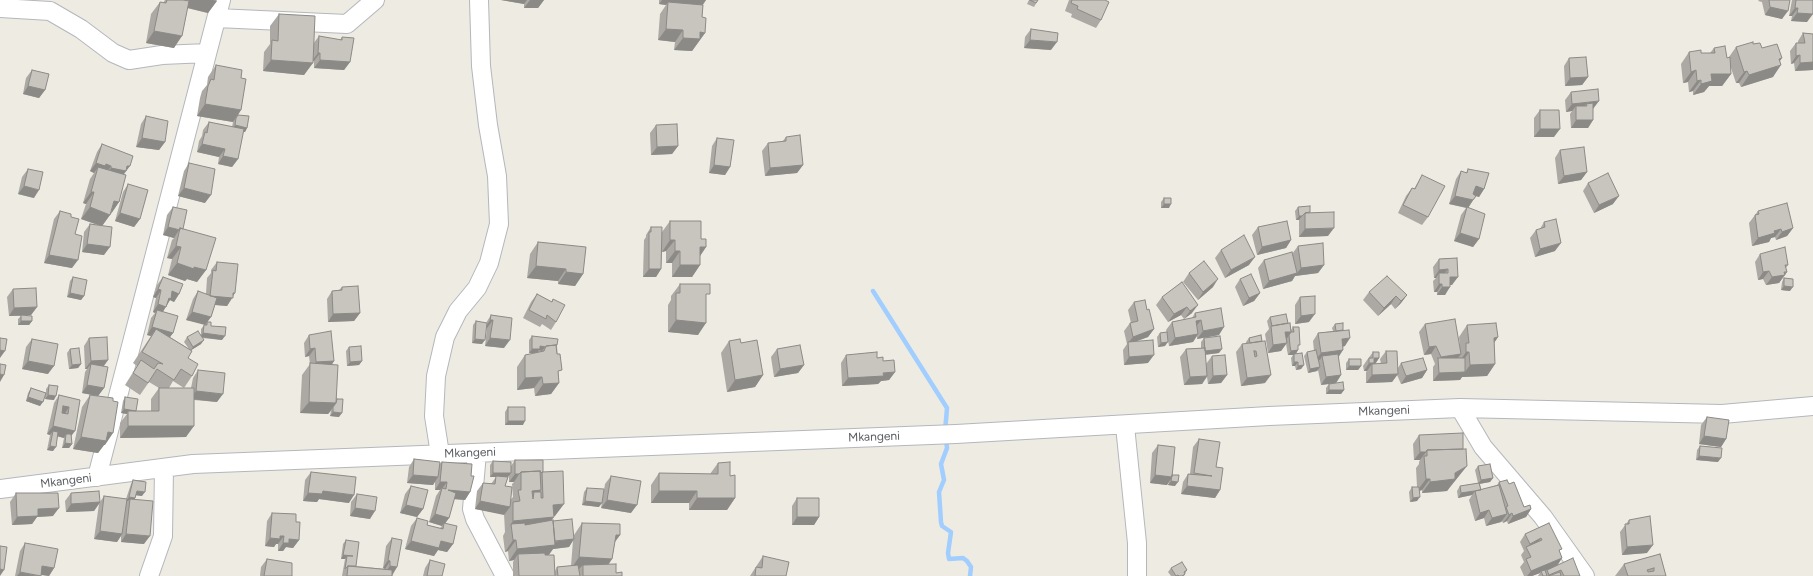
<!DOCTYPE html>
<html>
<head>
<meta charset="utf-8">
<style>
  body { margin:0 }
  canvas { display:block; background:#edebe2 }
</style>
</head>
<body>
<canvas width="1813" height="576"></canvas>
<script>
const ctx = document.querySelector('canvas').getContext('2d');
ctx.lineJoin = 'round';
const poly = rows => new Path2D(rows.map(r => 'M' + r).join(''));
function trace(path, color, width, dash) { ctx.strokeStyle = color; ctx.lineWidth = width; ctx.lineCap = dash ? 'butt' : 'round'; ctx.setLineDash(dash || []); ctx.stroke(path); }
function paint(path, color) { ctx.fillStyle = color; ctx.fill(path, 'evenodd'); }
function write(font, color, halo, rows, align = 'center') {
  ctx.font = font + ' Figtree,sans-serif'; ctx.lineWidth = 4.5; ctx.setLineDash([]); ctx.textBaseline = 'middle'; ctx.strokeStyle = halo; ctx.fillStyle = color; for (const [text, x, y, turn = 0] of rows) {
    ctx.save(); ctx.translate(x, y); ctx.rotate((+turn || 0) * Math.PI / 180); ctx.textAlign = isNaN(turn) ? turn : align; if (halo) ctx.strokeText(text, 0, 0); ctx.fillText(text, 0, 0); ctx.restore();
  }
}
trace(poly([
  [873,291,947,408,945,432],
  [946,439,947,448,941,464,944,480,939,492,941,522,942,526,951,532,948,553,949,559,963,558,967,561,971,567,970,576]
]), '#a1cefe', 4.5);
const minor = poly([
  [0,8,50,11,81,29,113,53,129,60,162,55,207,53],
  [217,18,347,24,375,0],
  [1460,408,1483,447,1543,517,1585,576],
  [1125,426,1137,543,1137,576],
  [477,453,472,509,475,519,505,576],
  [440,454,434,416,436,376,445,337,458,311,477,288,489,263,499,224,497,176,488,125,481,66,479,0],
  [97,477,221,0],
  [0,489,193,464,956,434,1269,416,1460,408,1722,414,1813,406],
  [149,576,163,536,164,468]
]);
trace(minor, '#b4b7bc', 20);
trace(minor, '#fff', 18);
paint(poly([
  [165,0,217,0,208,13,187,8,174,48,146,43,151,14,160,2,163,3],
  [501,0,544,0,538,8,524,8,524,4],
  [659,0,706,0,703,5,702,17,705,33,692,51,674,50,675,42,658,40,660,14,666,5,659,4],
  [1029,0,1038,0,1034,7,1027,4],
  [1069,0,1105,0,1101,20,1096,28,1071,17,1072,14,1065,11],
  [1759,0,1790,0,1782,19,1765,15,1762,2,1758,1],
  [1792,0,1813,0,1807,22,1791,21,1792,16,1789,16],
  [279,14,313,44,319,36,340,40,342,37,350,62,344,70,314,68,314,61,313,61,304,75,263,71,264,52,270,44,270,26],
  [1031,29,1051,50,1024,48,1025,37],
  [1803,33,1813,34,1813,70,1795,71,1794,63,1791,64,1790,51,1796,43,1798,43,1798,41],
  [1753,44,1762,48,1780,61,1773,77,1741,87,1739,83,1736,83,1730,65,1731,74,1722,86,1709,86,1704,92,1693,95,1693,91,1689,92,1688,82,1683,83,1681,64,1689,52,1701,53,1710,53,1714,48,1727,58,1729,57,1736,47],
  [1569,58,1588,77,1582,85,1565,86,1564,66],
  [216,65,241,78,241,110,238,115,247,128,245,132,243,131,238,159,232,167,218,164,219,157,197,152,199,141,202,136,203,130,209,122,232,127,233,122,197,116,200,98,202,91,207,85,208,77],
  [32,70,45,90,39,98,23,94,26,78],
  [1571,92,1593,109,1593,120,1588,128,1571,128,1570,114,1572,111,1566,112,1565,100],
  [1540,110,1554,137,1534,137,1534,118],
  [146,116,165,142,159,150,136,147,141,124],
  [656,125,678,146,672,154,651,155,650,133],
  [786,137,803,165,797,173,765,176,762,151,768,143,782,142],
  [717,138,730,167,725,175,709,173,712,146],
  [102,144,124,174,119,202,102,226,104,255,82,252,84,232,90,224,100,226,81,219,86,204,83,203,90,179,94,173,90,171,97,152],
  [1560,150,1587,172,1581,180,1558,184,1555,158],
  [189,163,205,203,178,196,184,171],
  [28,169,34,198,18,194,22,177],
  [1468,169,1484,189,1479,197,1476,196,1468,208,1479,239,1473,247,1454,241,1461,215,1466,208,1449,204,1456,179,1461,171,1466,173],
  [1422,175,1428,217,1422,225,1398,213,1406,196,1412,188,1414,189],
  [1588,183,1613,204,1594,213,1583,191],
  [128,184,140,219,134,227,115,221,123,192],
  [1164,198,1169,208,1161,208,1161,202],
  [173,207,183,229,206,270,197,282,187,279,185,281,168,275,172,259,167,258,172,240,174,238,163,235,167,215],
  [1298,207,1310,212,1328,236,1299,237,1299,220,1296,220,1295,211],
  [60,211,71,217,75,234,72,268,44,263,54,219],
  [1758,211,1793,228,1787,236,1776,240,1775,237,1771,238,1769,242,1752,246,1749,223],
  [670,221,701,239,706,247,700,256,700,265,692,277,672,277,672,263,666,263,666,251,662,252,661,269,656,277,643,277,644,240,646,237,646,235,651,227,662,232],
  [1544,222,1555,251,1535,257,1530,238,1536,230,1540,229],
  [1258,227,1291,240,1286,248,1257,255,1252,235],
  [538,242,583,274,575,286,558,284,558,281,527,278,530,254],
  [1298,246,1324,265,1318,273,1295,276,1292,281,1263,289,1258,268,1264,260,1292,254],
  [1221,250,1249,265,1225,278,1215,258],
  [1760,254,1788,265,1786,268,1787,272,1779,283,1766,285,1763,279,1758,280,1755,262],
  [1457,258,1452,285,1450,285,1445,295,1437,295,1437,292,1434,292,1433,281,1436,278,1434,278,1433,267,1439,259],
  [217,262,233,297,227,306,215,305,211,317,207,322,222,340,202,338,201,344,191,350,188,358,192,376,184,388,191,388,193,378,198,370,217,402,194,400,186,437,120,438,120,423,127,414,121,413,123,401,125,397,136,411,151,411,151,399,159,388,149,382,140,395,125,385,137,366,133,363,151,336,147,335,151,318,155,313,153,312,156,298,153,297,157,285,163,277,179,294,174,302,170,300,163,311,173,333,170,337,189,349,184,342,187,337,201,335,201,329,205,324,186,320,193,299,198,291,206,294,207,278,211,273,211,270],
  [173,381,184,388,169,388],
  [1189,273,1213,287,1198,300,1183,282],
  [73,277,84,296,81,300,67,297,70,281],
  [1784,278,1790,291,1781,290,1782,282],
  [1240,279,1260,293,1254,301,1243,306,1235,287],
  [1182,282,1192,313,1184,319,1181,315,1168,322,1156,305,1162,297],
  [680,284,706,300,698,335,668,332,668,305,671,300,671,296],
  [342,287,360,313,354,321,328,322,327,299,332,291,339,290],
  [13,289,37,307,31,315,23,315,32,321,29,325,18,325,18,319,21,316,9,316,7,297],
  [1369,292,1407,295,1401,303,1395,309,1391,304,1378,316,1363,300],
  [537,294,551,302,553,299,556,322,551,330,542,324,540,327,523,318,531,302],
  [1300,297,1309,322,1295,324,1295,305],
  [1134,302,1147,310,1154,329,1148,337,1135,342,1148,363,1124,365,1123,350,1127,344,1124,331,1130,323,1131,323,1128,310],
  [1195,313,1219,335,1197,339,1197,336,1193,342,1169,346,1167,335,1165,346,1158,347,1157,337,1160,333,1167,332,1166,330,1172,322,1192,318],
  [491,315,504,348,485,346,487,328,486,328,482,344,472,343,473,325,476,321,486,323],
  [1270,317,1288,324,1291,330,1293,327,1298,350,1296,354,1304,365,1301,369,1296,370,1295,366,1292,366,1291,358,1293,355,1288,355,1287,350,1286,343,1281,351,1268,353,1265,334,1269,329,1267,321],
  [1335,324,1345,346,1343,347,1338,357,1341,375,1336,383,1321,385,1318,370,1317,371,1308,373,1304,356,1307,352,1314,351,1313,341,1318,333,1333,331,1332,328],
  [1425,324,1460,348,1459,337,1467,325,1498,337,1494,343,1495,364,1487,376,1462,377,1460,380,1433,381,1433,367,1435,364,1431,354,1424,355,1419,332],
  [309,335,334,361,332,364,339,417,330,416,331,411,328,414,300,413,302,375,310,364,309,356,305,357,304,343],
  [1261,335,1265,383,1241,386,1236,352,1242,344,1246,344,1246,342,1249,338],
  [532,336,557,345,559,383,551,394,535,396,534,388,517,390,517,367,525,355,535,353,529,353,529,340],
  [89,338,108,360,104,366,104,388,98,396,82,393,85,372,87,369,85,369,84,346],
  [1204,338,1219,353,1205,355,1206,364,1212,356,1227,375,1221,383,1208,384,1207,377,1202,384,1184,385,1180,357,1186,349,1201,348,1201,342],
  [32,339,48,374,22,369,26,347],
  [729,341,741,343,763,375,755,387,727,392,721,353],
  [349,347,362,361,359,365,347,366,346,351],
  [70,349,81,364,78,368,69,369,67,353],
  [777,349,804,365,798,373,774,377,771,357],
  [1386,351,1398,368,1401,363,1427,370,1422,378,1401,384,1397,375,1392,382,1366,383,1366,372,1367,371,1364,371,1363,366,1367,360,1373,352,1379,358,1375,364,1381,364,1380,359],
  [846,355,877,358,883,361,895,372,889,380,881,381,878,384,842,386,841,363],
  [1349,359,1361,366,1358,370,1346,370,1346,363],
  [1329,384,1344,390,1341,394,1326,394,1326,388],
  [49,385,54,400,45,399,45,395,40,406,26,401,28,393,31,388,46,393,46,389],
  [59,395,80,400,71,435,72,444,69,448,62,448,64,438,58,436,53,451,47,450,50,435,47,434,54,403],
  [90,395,105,445,104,445,98,453,73,449,82,407],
  [508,407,523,425,505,425,505,412],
  [1707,417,1726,439,1721,447,1699,444,1701,425],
  [1419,435,1458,477,1455,479,1447,491,1422,493,1422,490,1420,491,1417,501,1410,502,1409,492,1412,487,1417,487,1416,468,1419,464,1419,462,1420,460,1414,460,1413,444],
  [1199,439,1216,467,1220,490,1215,498,1181,494,1183,482,1188,474,1190,474,1193,447],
  [1158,445,1172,475,1175,486,1168,485,1169,482,1167,485,1150,483,1152,453],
  [1700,446,1718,462,1696,460,1697,450],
  [414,459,439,465,442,462,470,492,465,500,454,499,449,518,445,523,453,544,447,552,438,550,434,556,405,549,411,526,417,518,427,525,440,528,442,526,429,522,436,496,440,490,435,490,435,481,433,485,407,483,409,467],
  [515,460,543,472,555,516,553,516,551,520,574,535,582,523,620,535,615,542,612,559,609,564,616,573,622,576,513,576,513,562,514,560,509,561,508,551,505,552,503,536,505,532,504,514,475,509,477,491,483,483,491,484,496,477,490,477,490,465,493,461,511,466],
  [509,475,509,482,514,482,512,484,513,497,510,500,505,486],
  [573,540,571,566,557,567,555,571,549,555,553,549,569,547],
  [718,463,735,498,727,510,689,510,689,503,651,503,651,485,659,473,710,474],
  [1478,466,1493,478,1490,482,1480,484,1481,490,1497,485,1499,482,1509,484,1524,507,1531,509,1526,517,1508,524,1507,521,1503,523,1502,521,1501,522,1486,526,1484,518,1475,521,1469,500,1472,495,1458,498,1457,491,1460,486,1478,483,1475,470],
  [311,472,349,503,319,499,317,502,303,501,305,480],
  [611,476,631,513,601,508,605,484],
  [133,480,142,496,136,495,135,499,144,544,121,542,121,536,117,542,94,539,99,504,94,511,66,512,65,501,71,493,100,502,104,496,126,499,131,484],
  [411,486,423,509,417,517,400,513,405,494],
  [587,488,599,507,582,505,584,492],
  [16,493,53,516,37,517,32,524,12,525,10,502],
  [357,494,370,519,350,516,351,502],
  [797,498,819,517,814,525,792,525,792,506],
  [272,513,296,522,299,540,293,548,286,547,283,551,278,551,278,544,276,544,274,547,265,546,267,521],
  [1629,520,1647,553,1622,555,1620,532],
  [1549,523,1562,558,1557,565,1580,576,1538,576,1540,573,1532,576,1524,576,1520,567,1524,562,1521,555,1524,551,1520,542,1525,534],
  [392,538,397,567,392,576,342,576,345,559,341,559,343,544,346,540,356,566,385,569,383,568,386,546],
  [25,543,54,568,49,576,41,575,41,576,15,576,20,551],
  [1660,554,1666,576,1615,576,1624,564],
  [763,556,786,576,750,576],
  [267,559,292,576,260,576,261,567],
  [430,560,442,576,423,576,425,568],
  [1171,568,1187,570,1184,576,1171,576,1168,572]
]), '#aca9a4');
paint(poly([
  [189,0,213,0,217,1,208,13,184,7],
  [501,0,527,0,524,4],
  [530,0,544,0,538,8,524,8],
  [662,0,706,0,700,8,668,2,666,5,659,4],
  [1770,7,1788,11,1782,19,1765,15],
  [1795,8,1798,8,1792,16,1789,16],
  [1797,13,1813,14,1807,22,1791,21],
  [666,29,683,30,675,42,658,40],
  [154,31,182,36,174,48,146,43],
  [700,32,705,33,692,51,674,50,683,38],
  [1030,40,1057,42,1051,50,1024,48],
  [318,53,320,53,314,61,312,61],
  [1800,55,1794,63,1791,64,1796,56],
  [1782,58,1776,67,1781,65,1773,77,1741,87,1749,75,1779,59],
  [271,60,313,63,304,75,263,71],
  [320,60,350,62,344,70,314,68],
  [1813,62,1813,70,1795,71,1800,63],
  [1696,70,1688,82,1683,83,1691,72],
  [1747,71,1739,83,1736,83,1744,72],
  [1711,74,1731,74,1722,86,1709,86,1704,92,1693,95,1701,84],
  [1588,77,1582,85,1565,86,1570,78],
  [1701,80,1693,91,1689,92,1697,81],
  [28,86,45,90,39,98,23,94],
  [1599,101,1593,109,1586,104,1582,110,1576,106,1572,111,1566,112,1572,104],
  [205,104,241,110,233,122,197,116],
  [1576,120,1593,120,1588,128,1571,128],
  [235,125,247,128,245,132,232,130],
  [1540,129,1560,129,1554,137,1534,137],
  [142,138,165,142,159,150,136,147],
  [202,144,225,149,219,157,197,152],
  [678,146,672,154,651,155,657,147],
  [223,156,238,159,232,167,218,164],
  [96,163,106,164,111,166,106,174,98,167,94,173,90,171],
  [714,165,730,167,725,175,709,173],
  [803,165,797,173,765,176,770,168],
  [127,166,130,166,124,174,105,176,111,168],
  [1587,172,1581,180,1558,184,1564,176],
  [24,186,39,190,34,198,18,194],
  [1476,186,1484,189,1479,197,1470,194],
  [184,188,211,195,205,203,178,196],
  [91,192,94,192,86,204,83,203],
  [1455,196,1473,200,1468,208,1449,204],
  [1619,196,1613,204,1594,213,1599,205],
  [114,201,119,202,111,214],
  [1164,204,1171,204,1169,208,1161,208],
  [90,207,110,215,102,226,81,219],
  [120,213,140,219,134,227,115,221],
  [1299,216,1302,216,1299,220,1296,220],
  [168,227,179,230,174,238,163,235],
  [1334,228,1328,236,1299,237,1305,229],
  [1793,228,1787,236,1776,240,1782,232],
  [1781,229,1775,237,1771,238,1769,242,1752,246,1758,238,1774,231],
  [1460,233,1479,239,1473,247,1454,241],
  [670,240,675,240,666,251,662,252],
  [1291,240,1286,248,1257,255,1262,247],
  [1561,243,1555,251,1535,257,1540,249],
  [87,244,110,247,104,255,82,252],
  [176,246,181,247,172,259,167,258],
  [700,247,706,247,698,259],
  [675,251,680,251,672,263,666,263],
  [49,255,78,260,72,268,44,263],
  [1255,257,1249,265,1225,278,1231,270],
  [177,263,194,267,206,270,197,282,187,279,185,281,168,275],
  [680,265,700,265,692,277,672,277],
  [1324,265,1318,273,1295,276,1292,281,1263,289,1269,281,1297,273,1301,268],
  [536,266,566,269,558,281,527,278],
  [649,269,661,269,656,277,643,277],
  [1448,269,1442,277,1439,273,1436,278,1434,278,1439,270],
  [1769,271,1763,279,1758,280,1763,272],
  [566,272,583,274,575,286,558,284],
  [1787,272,1779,283,1766,285,1772,277],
  [1450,277,1458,277,1452,285,1445,285],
  [1218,279,1213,287,1198,300,1203,292],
  [1439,284,1442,284,1437,292,1434,292],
  [1784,286,1793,287,1790,291,1781,290],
  [1442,287,1450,287,1445,295,1437,295],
  [158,289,161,290,156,298,153,297],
  [172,291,179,294,174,302,170,300,161,315,157,310,155,313,153,312,158,304],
  [70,293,84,296,81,300,67,297],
  [233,293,235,293,227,306,205,304,210,296],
  [1260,293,1254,301,1243,306,1249,298],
  [1407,295,1401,303,1395,309,1401,301],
  [1396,296,1391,304,1378,316,1384,308],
  [1198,305,1192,313,1184,319,1190,311],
  [37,307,31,315,9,316,14,308],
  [1187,307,1181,315,1168,322,1174,314],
  [192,312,211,317,205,325,186,320],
  [360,313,354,321,328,322,333,314],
  [1315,314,1309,322,1295,324,1301,316],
  [490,320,493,320,487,328,485,328],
  [676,320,706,323,698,335,668,332],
  [1201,320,1195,328,1196,321],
  [21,321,32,321,29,325,18,325],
  [152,327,173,333,167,341,156,329,151,336,147,335],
  [1224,327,1219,335,1197,339,1203,331],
  [1154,329,1148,337,1128,344,1128,343,1133,337],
  [1285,332,1291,332,1286,340],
  [203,333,225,336,222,340,200,337],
  [1198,334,1193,342,1169,346,1175,338],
  [1498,337,1490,349,1494,338],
  [490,338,510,340,504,348,485,346],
  [1350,338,1345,346,1336,347,1342,339],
  [475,339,485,340,482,344,472,343],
  [204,340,201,344,190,351,193,347],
  [1168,342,1165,346,1158,347,1161,343],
  [1287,343,1281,351,1268,353,1273,345],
  [540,346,545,347,542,351,539,350,537,353,529,353,532,349],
  [1436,346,1431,354,1424,355,1429,347],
  [315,348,309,356,305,357,310,349],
  [1222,349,1219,353,1202,355,1205,351],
  [0,350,5,351,0,358],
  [1298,350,1295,355,1288,355,1291,351],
  [1343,350,1338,358,1322,356,1320,360,1315,361,1321,353],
  [1466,352,1469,352,1461,364,1458,364],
  [1461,354,1455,362,1438,361,1441,357],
  [1154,355,1148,363,1124,365,1129,357],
  [1374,358,1379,358,1374,366,1372,364,1367,371,1364,371,1369,363],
  [108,360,102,368,91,364,87,369,85,369,91,361],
  [28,361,54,366,48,374,22,369],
  [334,361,329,369,310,370,316,362],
  [362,361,359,365,347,366,350,362],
  [1294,362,1298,362,1295,366,1292,366],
  [81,364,78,368,69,369,72,365],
  [1495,364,1487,376,1462,377,1460,380,1433,381,1439,373,1465,372,1470,365],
  [804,365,798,373,774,377,780,369],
  [1304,365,1301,369,1296,370,1298,366],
  [1349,366,1361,366,1358,370,1346,370],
  [1320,367,1317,371,1308,373,1310,369],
  [1427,370,1422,378,1401,384,1406,376],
  [895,372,889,380,881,381,878,384,842,386,848,378],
  [0,374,4,375,0,382],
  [1398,374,1392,382,1366,383,1372,375],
  [763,375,755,387,727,392,735,380],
  [1227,375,1221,383,1208,384,1213,376],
  [1271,375,1265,383,1241,386,1247,378],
  [1341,375,1336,383,1321,385,1326,377],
  [1207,376,1202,384,1184,385,1190,377],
  [542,377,534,388,517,390,525,378],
  [559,383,551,394,535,396,543,384],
  [87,385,104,388,98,396,82,393],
  [1329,390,1344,390,1341,394,1326,394],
  [196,391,223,394,217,402,190,399],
  [48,395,56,396,54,400,45,399],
  [28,397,43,402,40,406,26,401],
  [309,402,336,403,328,414,300,413],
  [63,406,69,407,64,415,57,414],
  [124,409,136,411,134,415,128,411,127,414,121,413],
  [333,412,342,413,339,417,330,416],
  [508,421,525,421,523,425,505,425],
  [53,426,75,431,69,439,66,434,64,438,52,435,53,431,50,435,47,434],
  [128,426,194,426,186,437,120,438],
  [108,432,113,433,105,445,104,445,98,453,73,449,81,437],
  [1704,436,1726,439,1721,447,1699,444],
  [65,443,72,444,69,448,62,448],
  [50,446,56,447,53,451,47,450],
  [1420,452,1426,452,1420,460,1414,460],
  [1699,456,1721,458,1718,462,1696,460],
  [1467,466,1447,491,1422,493,1430,482,1455,473],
  [493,473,511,473,508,477,490,477],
  [515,474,519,474,514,482,509,482],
  [413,475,438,477,433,485,407,483],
  [1155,475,1172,477,1167,485,1150,483],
  [1493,478,1490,482,1478,484,1481,480],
  [1426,479,1430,479,1422,490,1417,491],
  [1171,481,1178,482,1175,486,1168,485],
  [440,482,447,482,441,490,442,488,440,490,435,490],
  [1187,486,1220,490,1215,498,1181,494],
  [448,490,470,492,465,500,442,498],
  [541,490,533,502,533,499,534,492,527,502,532,491],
  [137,491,145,492,142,496,134,495],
  [323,491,354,495,349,503,319,499,317,502,303,501,308,493],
  [659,491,697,491,689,503,651,503],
  [1475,491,1472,495,1458,498,1461,493],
  [129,497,135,498,133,502,130,499,128,501,126,501],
  [1420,497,1417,501,1410,502,1413,498],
  [697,498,735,498,727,510,689,510],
  [607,500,637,505,631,513,601,508],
  [480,501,510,507,504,515,475,509],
  [585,501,602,503,599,507,582,505],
  [100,502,94,511,66,512,71,504],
  [564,504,555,516,545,516,553,505],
  [406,505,423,509,417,517,400,513],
  [59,508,53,516,37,517,32,524,12,525,17,517,38,509],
  [355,508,375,511,370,519,350,516],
  [1531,509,1526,517,1508,524,1513,516],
  [1489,510,1484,518,1475,521,1480,513],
  [1512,513,1507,521,1503,523,1509,515],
  [435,514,449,518,444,525,444,523,442,526,429,522],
  [1507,514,1501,522,1486,526,1492,518],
  [554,517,545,529,511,524,505,532,513,521],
  [797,517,819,517,814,525,792,525],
  [100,531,122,534,117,542,94,539],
  [126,534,150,536,144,544,121,542],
  [616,535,620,535,611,547],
  [280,536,284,536,278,544,276,544,274,547,265,546,270,538],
  [1541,538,1535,546,1527,548,1530,544],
  [289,539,299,540,293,548,286,547,283,551,278,551,283,543],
  [574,539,569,547,553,549,547,557,518,554,514,560,509,561,517,549,553,542],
  [513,540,516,540,508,551,505,552],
  [411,541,441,541,453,544,447,552,438,550,434,556,405,549],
  [1653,545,1647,553,1622,555,1627,547],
  [343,555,353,556,347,556,345,559,341,559],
  [579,557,612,559,604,570,583,565,579,569,571,569],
  [1562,558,1557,566,1541,572,1541,571,1540,573,1532,576,1527,576,1531,571],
  [388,560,390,561,385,569,383,568],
  [42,566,54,568,49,576,37,574],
  [390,566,397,567,392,575,384,574],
  [0,569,4,570,0,576],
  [20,572,37,576,17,576]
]), '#8c8a86');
const building = poly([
  [167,0,183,0,189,1,182,36,154,31,160,2,166,3,167,0],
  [1030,0,1038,0,1036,3,1030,0],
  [1072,0,1105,0,1109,2,1101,20,1077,9,1078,6,1071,3,1072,0],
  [1769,0,1790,0,1788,11,1770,7,1769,0],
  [1796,0,1813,0,1813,14,1797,13,1798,8,1795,8,1796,0],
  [668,2,703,5,702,17,706,18,705,33,700,32,700,39,683,38,683,30,666,29,668,2],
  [279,14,315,16,313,63,271,60,272,40,278,41,279,14],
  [1031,29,1058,33,1057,42,1030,40,1031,29],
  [1803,33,1813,34,1813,62,1800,63,1800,55,1796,56,1796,43,1805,43,1803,33],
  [319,36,342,40,342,37,354,38,350,62,320,60,320,53,318,53,319,36],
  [1753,42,1753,44,1760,43,1762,48,1777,44,1782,58,1779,59,1781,65,1749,75,1747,71,1744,72,1736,47,1753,42],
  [1725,46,1727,58,1730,57,1731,74,1711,74,1712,81,1701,84,1701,80,1697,81,1696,70,1691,72,1689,52,1701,50,1701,53,1715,53,1714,48,1725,46],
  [1586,57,1588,77,1570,78,1569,58,1586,57],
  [216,65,242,70,241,78,246,79,241,110,205,104,208,86,211,79,214,80,216,65],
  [32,70,49,74,45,90,28,86,32,70],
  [1598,89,1599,101,1572,104,1571,92,1598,89],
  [1593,103,1593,120,1576,120,1576,106,1587,106,1586,104,1593,103],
  [1540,110,1559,110,1560,129,1540,129,1540,110],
  [238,115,249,116,247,128,235,125,236,118,238,115],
  [146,116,168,121,165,142,142,138,146,116],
  [209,122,244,129,238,159,223,156,225,149,202,144,205,132,207,133,209,122],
  [677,124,678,146,657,147,656,125,677,124],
  [800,135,803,165,770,168,768,143,786,141,786,137,800,135],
  [717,138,734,140,730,167,714,165,717,138],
  [102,144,133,156,130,166,127,166,126,171,111,168,111,166,106,164,105,166,96,163,102,144],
  [1584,147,1587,172,1564,176,1560,150,1584,147],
  [189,163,215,169,211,195,184,188,189,163],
  [98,167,126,175,119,202,114,201,110,215,90,207,94,192,91,192,98,167],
  [28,169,43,172,39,190,24,186,28,169],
  [1468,169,1489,173,1484,189,1476,186,1473,194,1476,196,1473,200,1455,196,1461,171,1467,173,1468,169],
  [1608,173,1619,196,1599,205,1588,183,1608,173],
  [1422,175,1445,186,1428,217,1403,205,1412,188,1415,189,1422,175],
  [128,184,148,190,140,219,120,213,128,184],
  [1164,198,1171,198,1171,204,1164,204,1164,198],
  [1787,203,1793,228,1782,232,1781,229,1774,231,1775,233,1758,238,1755,215,1759,214,1758,211,1787,203],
  [1310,206,1310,212,1305,213,1302,216,1299,216,1298,207,1310,206],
  [173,207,187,210,183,229,180,228,180,230,168,227,173,207],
  [1467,207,1485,214,1479,239,1460,233,1467,207],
  [60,211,71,214,71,217,79,219,75,234,82,236,78,260,49,255,60,211],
  [1334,212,1334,228,1305,229,1305,213,1334,212],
  [1556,219,1561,243,1540,249,1536,230,1545,227,1544,222,1556,219],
  [670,221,701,221,701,239,706,239,706,247,700,247,700,265,680,265,680,251,675,251,675,240,670,240,670,221],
  [1287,221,1291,240,1262,247,1258,227,1287,221],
  [90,224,112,227,110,247,87,244,90,224],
  [651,227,662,227,661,269,649,269,649,232,651,232,651,227],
  [180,228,216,238,206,270,194,267,194,269,177,263,181,247,176,246,180,228],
  [1244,235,1255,257,1231,270,1221,250,1244,235],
  [538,242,586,247,583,274,566,272,566,269,536,266,538,242],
  [1323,243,1324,265,1301,268,1298,246,1323,243],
  [1785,247,1788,265,1785,265,1787,272,1784,272,1785,275,1772,277,1769,271,1763,272,1760,254,1785,247],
  [1292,252,1297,273,1269,281,1264,260,1292,252],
  [1457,258,1458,277,1450,277,1450,287,1442,287,1442,284,1439,284,1439,273,1448,273,1448,269,1439,270,1439,259,1457,258],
  [1204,261,1218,279,1203,292,1189,273,1204,261],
  [217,262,238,264,235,293,233,293,233,298,210,296,213,270,216,271,217,262],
  [1251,274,1260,293,1249,298,1240,279,1251,274],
  [1387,276,1407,295,1401,301,1396,296,1384,308,1369,292,1387,276],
  [73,277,87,280,84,296,70,293,73,277],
  [163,277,183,284,179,294,172,291,171,299,169,298,166,307,158,304,161,290,158,289,163,277],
  [1784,278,1793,279,1793,287,1784,286,1784,278],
  [1182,282,1198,305,1190,311,1187,307,1174,314,1162,297,1182,282],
  [680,284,710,284,710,294,706,294,706,323,676,320,676,293,680,293,680,284],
  [358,286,360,313,333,314,332,291,342,290,342,287,358,286],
  [36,288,37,307,14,308,13,289,36,288],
  [198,291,217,298,211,317,192,312,198,291],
  [537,294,552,302,553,299,565,305,556,322,547,315,546,319,529,310,537,294],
  [1315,296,1315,314,1301,316,1300,297,1315,296],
  [1145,300,1147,310,1149,309,1154,329,1133,337,1130,323,1138,321,1134,302,1145,300],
  [1221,308,1224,327,1203,331,1201,320,1196,321,1198,334,1175,338,1172,322,1196,317,1195,313,1221,308],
  [157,310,178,316,173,333,152,327,157,310],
  [1286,314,1288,323,1272,326,1270,317,1286,314],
  [21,315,32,316,32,321,21,321,21,315],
  [491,315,512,318,510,340,490,338,493,320,490,320,491,315],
  [1455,319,1461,354,1441,357,1436,346,1429,347,1425,324,1455,319],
  [476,321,487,323,485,340,475,339,476,321],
  [207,322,211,322,211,326,226,327,225,336,203,333,204,325,207,325,207,322],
  [1290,323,1291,332,1285,332,1287,343,1273,345,1271,326,1290,323],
  [1343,323,1343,330,1336,331,1335,324,1343,323],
  [1496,323,1498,337,1494,338,1495,364,1470,365,1469,352,1466,352,1466,343,1469,343,1467,325,1496,323],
  [1293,327,1299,327,1300,345,1298,345,1298,350,1291,351,1290,346,1289,335,1291,332,1294,332,1293,327],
  [156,329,192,351,188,358,198,364,192,376,181,369,174,380,157,369,148,383,133,373,141,360,154,369,158,363,163,364,142,352,156,329],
  [1349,330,1350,338,1342,339,1343,350,1321,353,1318,333,1349,330],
  [198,331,204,340,193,347,187,337,198,331],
  [331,331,334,361,316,362,315,348,310,349,309,335,331,331],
  [1167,332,1168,342,1161,343,1160,333,1167,332],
  [1261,335,1262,341,1250,343,1249,338,1261,335],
  [532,336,558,339,557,345,556,345,546,346,546,347,540,346,540,349,532,349,532,336],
  [1220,336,1222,349,1205,351,1204,338,1220,336],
  [107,337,108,360,91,361,89,338,107,337],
  [0,338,7,339,5,351,0,350,0,338],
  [32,339,58,344,54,366,28,361,32,339],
  [740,339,741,343,757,340,763,375,735,380,729,341,740,339],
  [1153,340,1154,355,1129,357,1128,342,1153,340],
  [1265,341,1271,375,1247,378,1242,344,1265,341],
  [1254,351,1256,351,1257,356,1255,357,1254,351],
  [556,345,557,354,560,354,562,370,558,371,559,383,543,384,542,377,525,378,525,355,544,351,546,346,556,345],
  [800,345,804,365,780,369,777,349,800,345],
  [361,346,362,361,350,362,349,347,361,346],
  [79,348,81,364,72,365,70,349,79,348],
  [1205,348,1207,376,1190,377,1186,349,1205,348],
  [1316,350,1320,367,1310,369,1307,352,1316,350],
  [1386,351,1397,351,1398,374,1372,375,1372,364,1387,363,1386,351],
  [877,352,877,358,883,357,883,361,894,360,895,372,883,373,884,376,848,378,846,355,877,352],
  [1373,352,1379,352,1379,358,1374,358,1374,363,1369,363,1369,358,1373,358,1373,352],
  [1302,353,1304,365,1298,366,1298,362,1294,362,1294,354,1302,353],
  [1338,354,1341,375,1326,377,1322,356,1338,354],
  [1225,355,1227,375,1213,376,1212,356,1225,355],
  [1423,358,1427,370,1406,376,1401,363,1423,358],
  [1438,358,1465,358,1465,372,1439,373,1438,358],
  [1349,359,1361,359,1361,366,1349,366,1349,359],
  [310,363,338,365,336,403,309,402,310,363],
  [0,364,6,365,4,375,0,374,0,364],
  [91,364,108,367,104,388,87,385,91,364],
  [198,370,225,373,223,394,196,391,198,370],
  [1343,382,1344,390,1329,390,1329,384,1343,382],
  [49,385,58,386,56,396,48,395,49,385],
  [31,388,46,393,43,402,28,397,31,388],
  [159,388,194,388,194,426,128,426,128,411,159,411,159,388],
  [59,395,80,400,75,431,53,426,59,395],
  [63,406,69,407,68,414,62,413,63,406],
  [90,395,113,398,113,401,118,402,113,433,108,432,106,441,81,437,90,395],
  [125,397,138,399,136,411,124,409,125,397],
  [337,399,343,399,342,413,333,412,333,407,336,403,337,399],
  [508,407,525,407,525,421,508,421,508,407],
  [1707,417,1729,420,1726,439,1704,436,1707,417],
  [53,431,58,432,56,447,50,446,53,431],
  [1463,433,1463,449,1427,450,1426,452,1420,452,1419,435,1463,433],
  [66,434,71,434,72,444,65,443,66,434],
  [1199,439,1220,442,1216,467,1223,468,1220,490,1187,486,1188,474,1212,476,1194,473,1199,439],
  [1158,445,1175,447,1172,477,1155,475,1158,445],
  [1700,446,1722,448,1721,458,1699,456,1700,446],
  [1466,449,1467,466,1455,473,1455,479,1430,482,1430,479,1426,479,1424,456,1427,456,1427,450,1466,449],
  [414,459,440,462,438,477,413,475,414,459],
  [515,460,543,460,543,472,541,473,540,471,521,472,519,474,515,474,515,460],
  [493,461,511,462,511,473,493,473,493,461],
  [442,462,472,464,471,476,474,476,470,492,448,490,456,493,449,518,435,514,442,488,446,489,447,482,440,482,442,462],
  [730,462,730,476,735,475,735,498,697,498,697,491,659,491,659,473,718,474,718,463,730,462],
  [1490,464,1493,478,1481,480,1478,466,1490,464],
  [540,471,541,490,532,491,533,499,534,492,541,492,541,498,543,498,542,472,563,471,564,504,553,505,554,517,513,521,513,502,520,501,518,490,521,490,521,472,540,471],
  [311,472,356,477,354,495,323,491,322,494,308,493,311,472],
  [1172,475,1179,475,1178,482,1171,481,1172,475],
  [496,476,508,477,505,486,512,487,510,507,480,501,483,483,495,484,496,476],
  [611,476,641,481,637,505,607,500,611,476],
  [133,480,146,482,145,492,137,491,135,498,129,497,133,480],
  [1507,480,1509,484,1514,482,1524,507,1530,505,1531,509,1513,516,1512,513,1509,515,1506,507,1508,506,1499,482,1507,480],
  [1479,483,1481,490,1461,493,1460,486,1479,483],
  [1499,485,1507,514,1492,518,1489,510,1480,513,1475,491,1499,485],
  [411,486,428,490,423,509,406,505,411,486],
  [1412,487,1419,487,1420,497,1413,498,1412,487],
  [587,488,604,489,602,503,585,501,587,488],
  [99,491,100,502,71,504,71,493,99,491],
  [16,493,58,493,59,508,38,509,38,516,17,517,16,493],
  [357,494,377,497,375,511,355,508,357,494],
  [104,496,127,499,122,534,100,531,104,496],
  [797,498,819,498,819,517,797,517,797,498],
  [130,499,153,501,150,536,126,534,130,499],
  [272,513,296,514,296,522,300,522,299,540,289,539,289,543,283,543,284,536,280,536,280,539,270,538,272,513],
  [1650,516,1653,545,1627,547,1625,524,1629,524,1629,520,1650,516],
  [417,518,428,521,427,525,443,529,444,523,457,526,453,544,441,541,439,548,411,541,417,518],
  [572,519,574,539,555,541,553,521,572,519],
  [553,520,555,545,517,549,516,540,513,540,511,524,525,523,525,525,553,520],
  [582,523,620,524,620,535,616,535,612,559,579,557,582,523],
  [1549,523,1562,549,1559,550,1562,558,1531,571,1526,559,1531,557,1526,547,1542,540,1541,538,1530,544,1525,534,1549,523],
  [392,538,402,540,397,567,390,566,390,561,388,560,392,538],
  [346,540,359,542,356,566,348,566,345,569,347,556,353,556,343,555,346,540],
  [25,543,58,549,54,568,42,566,41,576,20,572,25,543],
  [0,546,7,547,4,570,0,569,0,546],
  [545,553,545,555,554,555,555,576,519,576,518,554,545,553],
  [1660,554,1666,576,1628,576,1624,564,1660,554],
  [1654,568,1654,571,1648,572,1647,570,1654,568],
  [763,556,789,562,786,576,755,576,756,567,762,568,763,556],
  [1573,558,1580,576,1564,576,1561,570,1549,575,1547,570,1573,558],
  [267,559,292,563,292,576,264,576,267,559],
  [430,560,445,564,442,576,427,576,430,560],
  [1182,562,1187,570,1184,572,1185,574,1182,576,1179,576,1178,575,1176,576,1171,568,1182,562],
  [616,564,616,573,622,572,622,576,583,576,583,565,616,564],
  [578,565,580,576,558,576,557,567,578,565],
  [348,566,392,570,392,576,347,576,348,566],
  [1545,570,1547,576,1543,576,1541,571,1545,570],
  [1560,572,1561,576,1548,576,1560,572]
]);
paint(building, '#c8c5bf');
trace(building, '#8c8a86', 1);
write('12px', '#5a5d62', '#fff', [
  ["Mkangeni",1384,411,-2],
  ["Mkangeni",874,437,-2],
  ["Mkangeni",470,453,-2],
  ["Mkangeni",66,481,-7]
]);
</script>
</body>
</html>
